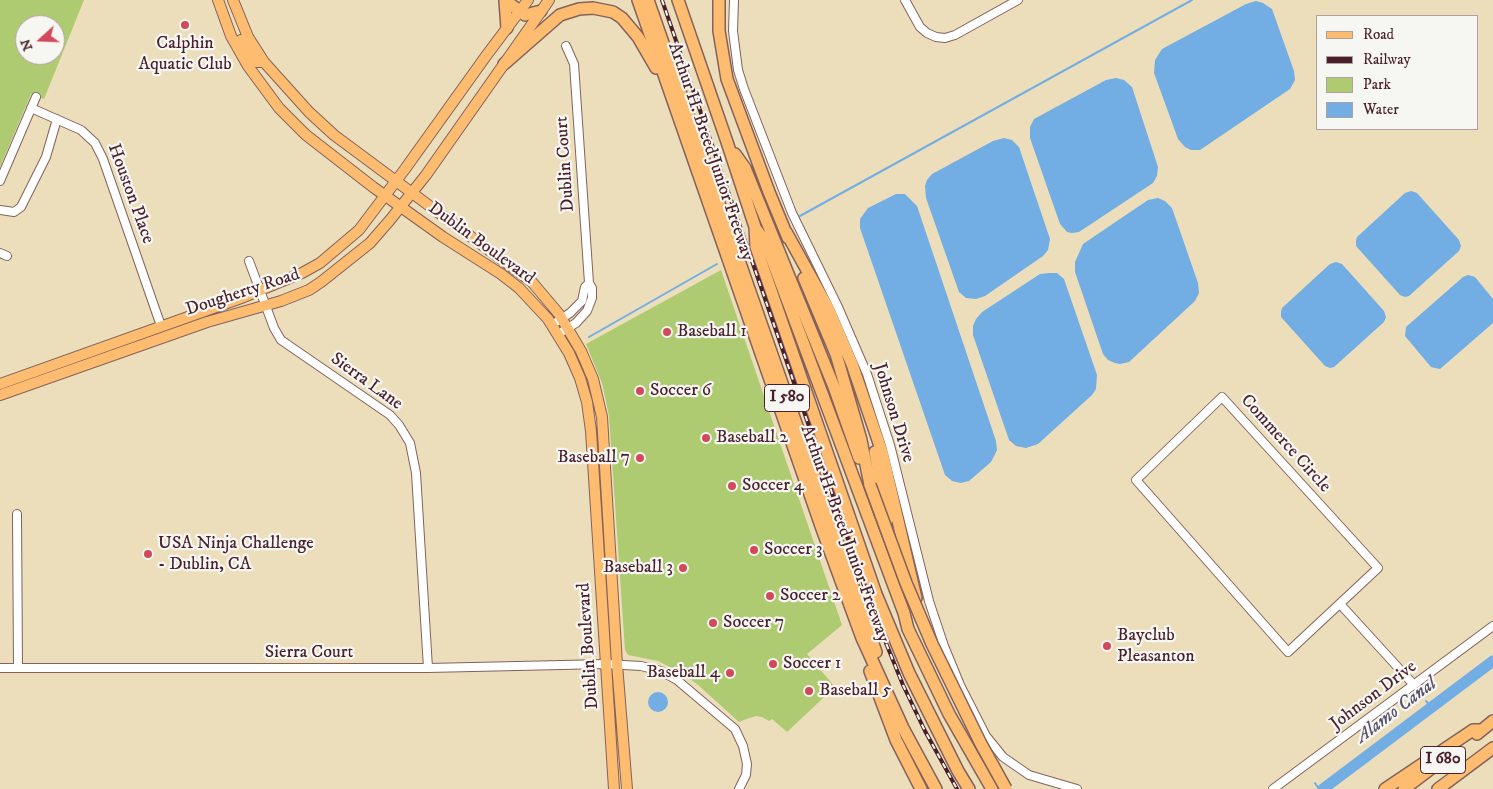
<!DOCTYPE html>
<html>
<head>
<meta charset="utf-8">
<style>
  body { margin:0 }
  #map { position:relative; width:1493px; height:789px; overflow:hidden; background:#ecdebb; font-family:"IM FELL DW Pica",serif }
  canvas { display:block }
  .legend { position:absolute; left:1316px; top:15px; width:162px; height:115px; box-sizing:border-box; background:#f6f6f2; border:1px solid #b1a0a2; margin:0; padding:6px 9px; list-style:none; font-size:15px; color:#4a1f2b }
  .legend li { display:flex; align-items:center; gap:10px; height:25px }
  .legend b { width:25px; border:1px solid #b1a0a2 }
  .north { position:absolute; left:15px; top:15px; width:50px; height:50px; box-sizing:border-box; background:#f6f6f2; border:1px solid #b1a0a2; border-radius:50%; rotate:250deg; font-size:14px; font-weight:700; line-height:20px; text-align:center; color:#4a1f2b }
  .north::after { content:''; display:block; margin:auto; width:18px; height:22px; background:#d1495b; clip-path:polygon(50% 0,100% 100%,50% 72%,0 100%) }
</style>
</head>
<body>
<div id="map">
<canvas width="1493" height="789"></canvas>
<ul class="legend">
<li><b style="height:6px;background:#fdbc70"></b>Road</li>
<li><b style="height:6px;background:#4a1f2b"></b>Railway</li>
<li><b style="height:14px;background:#aecb72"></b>Park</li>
<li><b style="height:14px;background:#72ade3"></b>Water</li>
</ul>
<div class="north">N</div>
</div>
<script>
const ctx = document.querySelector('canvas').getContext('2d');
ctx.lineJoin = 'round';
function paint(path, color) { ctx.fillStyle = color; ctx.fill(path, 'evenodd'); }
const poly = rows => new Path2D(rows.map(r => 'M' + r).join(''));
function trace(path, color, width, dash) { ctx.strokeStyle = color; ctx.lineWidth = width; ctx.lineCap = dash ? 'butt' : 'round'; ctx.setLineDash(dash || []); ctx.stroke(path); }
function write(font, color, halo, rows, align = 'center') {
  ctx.font = font + ' "IM FELL DW Pica",serif'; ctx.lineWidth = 4.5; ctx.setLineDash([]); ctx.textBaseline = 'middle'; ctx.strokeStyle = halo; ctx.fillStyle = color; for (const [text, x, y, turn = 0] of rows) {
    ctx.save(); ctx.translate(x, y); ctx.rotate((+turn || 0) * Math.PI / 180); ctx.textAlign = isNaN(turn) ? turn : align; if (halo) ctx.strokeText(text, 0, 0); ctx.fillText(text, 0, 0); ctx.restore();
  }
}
paint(poly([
  [0,0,84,0,44,99,31,94,0,167],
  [25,25,55,25,55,55,25,55],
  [721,270,842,625,807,654,835,687,787,732,772,719,769,721,762,717,756,716,749,718,739,722,697,684,679,672,658,661,628,655,625,650,609,416,602,383,586,344]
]), '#aecb72');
paint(poly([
  [1256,1,1263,3,1272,9,1294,71,1295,80,1290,89,1200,150,1191,150,1185,147,1178,139,1154,73,1155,60,1162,49,1246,4],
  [1116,78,1124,80,1132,87,1158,167,1157,176,1153,183,1079,232,1072,233,1067,232,1060,224,1030,138,1030,127,1034,119,1106,80],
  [1004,138,1012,140,1019,147,1050,239,1048,250,1043,256,985,296,976,299,966,298,959,292,926,198,925,186,927,180,932,174,993,141],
  [1411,191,1417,193,1459,240,1461,246,1459,251,1409,296,1405,297,1400,295,1356,246,1356,241,1357,237,1405,193],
  [896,194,905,194,917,206,996,441,997,450,991,462,969,481,961,483,952,481,945,475,860,228,860,219,868,208],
  [1158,198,1165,201,1172,208,1198,283,1199,293,1195,301,1129,362,1120,364,1115,363,1108,360,1103,354,1075,272,1075,262,1083,244,1148,200],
  [1336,262,1342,264,1384,311,1386,317,1384,322,1334,367,1330,368,1325,366,1281,317,1281,312,1282,308,1330,264],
  [1049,273,1057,273,1064,279,1097,375,1096,389,1092,395,1038,444,1026,448,1016,446,1009,440,973,335,973,326,976,319,982,312,1040,274],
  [1468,275,1475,277,1493,299,1493,323,1440,369,1431,367,1405,336,1406,327,1463,277],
  '648 702a10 10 0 1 1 20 0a10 10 0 1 1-20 0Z'
]), '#72ade3');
trace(poly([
  [800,216,1192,0],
  [589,337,717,264],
  [1426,701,1431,707],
  [1315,783,1319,789]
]), '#72ade3', 2);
trace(poly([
  [1323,789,1493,661]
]), '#72ade3', 11);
const minor = poly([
  [734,0,733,31,738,70,744,89,792,213,838,307,867,374,890,445,929,601,944,646,960,685,986,736,1003,757,1029,775,1077,789],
  [905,0,920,27,927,33,936,37,945,38,955,35,1018,0],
  [31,108,81,130,95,143,103,159,161,326],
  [0,181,36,97],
  [0,210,14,212,21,207,46,157,57,119],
  [0,253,7,256],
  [249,261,274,328,281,340,390,415,399,425,410,443,416,473,428,668],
  [552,325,570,313,582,301,585,287,589,283],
  [563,331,576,323,587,311,592,298,592,288,589,283,574,64,566,46],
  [1222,397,1378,568,1288,652,1136,480,1222,397],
  [17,514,18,667],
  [1340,604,1414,685],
  [0,668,428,668,606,664,641,666,661,671,677,680,735,729,743,746,747,764,746,775,739,789],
  [1273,789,1493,626]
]);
const major = poly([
  [218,0,231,36,248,66,279,108,306,135,373,187,443,237,501,274,519,288,548,319,569,353,580,378,587,402,591,431,614,789],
  [233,0,248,37,264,62,309,112,334,135,532,282,559,314,581,351,593,379,602,417,617,664,627,789],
  [241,40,255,62,264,62],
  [0,384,244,297,302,273,320,263,359,230,405,169,486,56,528,0],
  [0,395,207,322,281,301,309,290,321,282,370,243,390,220,426,175,549,0]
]);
const highway = poly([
  [505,0,525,15,541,11],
  [638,0,822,529,862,638,903,728,936,789],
  [648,0,876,652],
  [678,0,727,142,755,227,756,247,876,594,909,673,958,771,969,789],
  [719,0,719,31,727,79,769,192,788,238],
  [505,1,507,28],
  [504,64,560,15,579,9,593,8,613,12,622,18,638,37,656,68],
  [735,154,745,168,810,328,834,387,859,458],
  [756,229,766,243,904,613,908,629,949,714,992,789],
  [786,232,828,308,852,364,882,452,916,598],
  [804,278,836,354,861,440,870,485],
  [875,452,887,520],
  [870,671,896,740,921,789],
  [1477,734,1493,721],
  [1385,789,1473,730,1481,730],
  [1404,789,1454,751],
  [1438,789,1493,748]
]);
trace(minor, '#83625d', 10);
trace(major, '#83625d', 12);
trace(highway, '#83625d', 14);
trace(minor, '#fff', 8);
trace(major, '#fdbc70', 10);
trace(highway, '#fdbc70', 11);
const rail = poly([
  [662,0,871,606,903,685,925,731,957,789]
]);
trace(rail, '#4a1f2b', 4);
trace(rail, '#f6f6f2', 2, [5.5]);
const highwayBridge = poly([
  [870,485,906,583,932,644,981,744,1006,789]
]);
trace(highwayBridge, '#83625d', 14, []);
trace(highwayBridge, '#fdbc70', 11);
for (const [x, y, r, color] of [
  [185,25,5,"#d1495b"],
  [667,332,5,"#d1495b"],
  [640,391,5,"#d1495b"],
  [706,438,5,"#d1495b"],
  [640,458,5,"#d1495b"],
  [732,486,5,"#d1495b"],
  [754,550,5,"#d1495b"],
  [148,554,5,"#d1495b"],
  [683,568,5,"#d1495b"],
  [770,596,5,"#d1495b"],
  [713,623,5,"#d1495b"],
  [1107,646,5,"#d1495b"],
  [773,664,5,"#d1495b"],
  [730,673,5,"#d1495b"],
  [809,691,5,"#d1495b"]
]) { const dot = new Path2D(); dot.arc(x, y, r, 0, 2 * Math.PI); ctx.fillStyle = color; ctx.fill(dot); trace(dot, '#f6f6f2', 2); }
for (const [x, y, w] of [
  [787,398,45],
  [1443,760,45]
]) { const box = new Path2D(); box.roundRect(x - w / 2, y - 13.5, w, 27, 4); ctx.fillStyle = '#f6f6f2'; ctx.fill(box); trace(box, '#4a1f2b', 1); }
write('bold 16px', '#4a1f2b', null, [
  ["I 580",787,398],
  ["I 680",1443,760]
]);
write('18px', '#4a1f2b', '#f6f6f2', [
  ["Calphin",185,44,"center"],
  ["Aquatic Club",185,65,"center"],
  ["Baseball 1",677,332],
  ["Soccer 6",650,391],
  ["Baseball 2",716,438],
  ["Baseball 7",630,458,"right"],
  ["Soccer 4",742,486],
  ["USA Ninja Challenge",158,544],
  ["- Dublin, CA",158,565],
  ["Soccer 3",764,550],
  ["Baseball 3",673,568,"right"],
  ["Soccer 2",780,596],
  ["Soccer 7",723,623],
  ["Bayclub",1117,636],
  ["Pleasanton",1117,657],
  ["Soccer 1",783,664],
  ["Baseball 4",720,673,"right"],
  ["Baseball 5",819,691]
], 'left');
write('18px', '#4a1f2b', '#f6f6f2', [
  ["Arthur H. Breed Junior Freeway",710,152,71],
  ["Dublin Court",566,164,-94],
  ["Houston Place",130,194,70],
  ["Dublin Boulevard",481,244,36],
  ["Dougherty Road",243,293,-18],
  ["Sierra Lane",366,382,36],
  ["Johnson Drive",893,413,73],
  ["Commerce Circle",1285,444,48],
  ["Arthur H. Breed Junior Freeway",844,534,70],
  ["Dublin Boulevard",589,646,-94],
  ["Sierra Court",309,653],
  ["Johnson Drive",1374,696,-37]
]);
write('italic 19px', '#58516b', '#f6f6f2', [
  ["Alamo Canal",1397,711,-37]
]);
</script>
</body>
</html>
